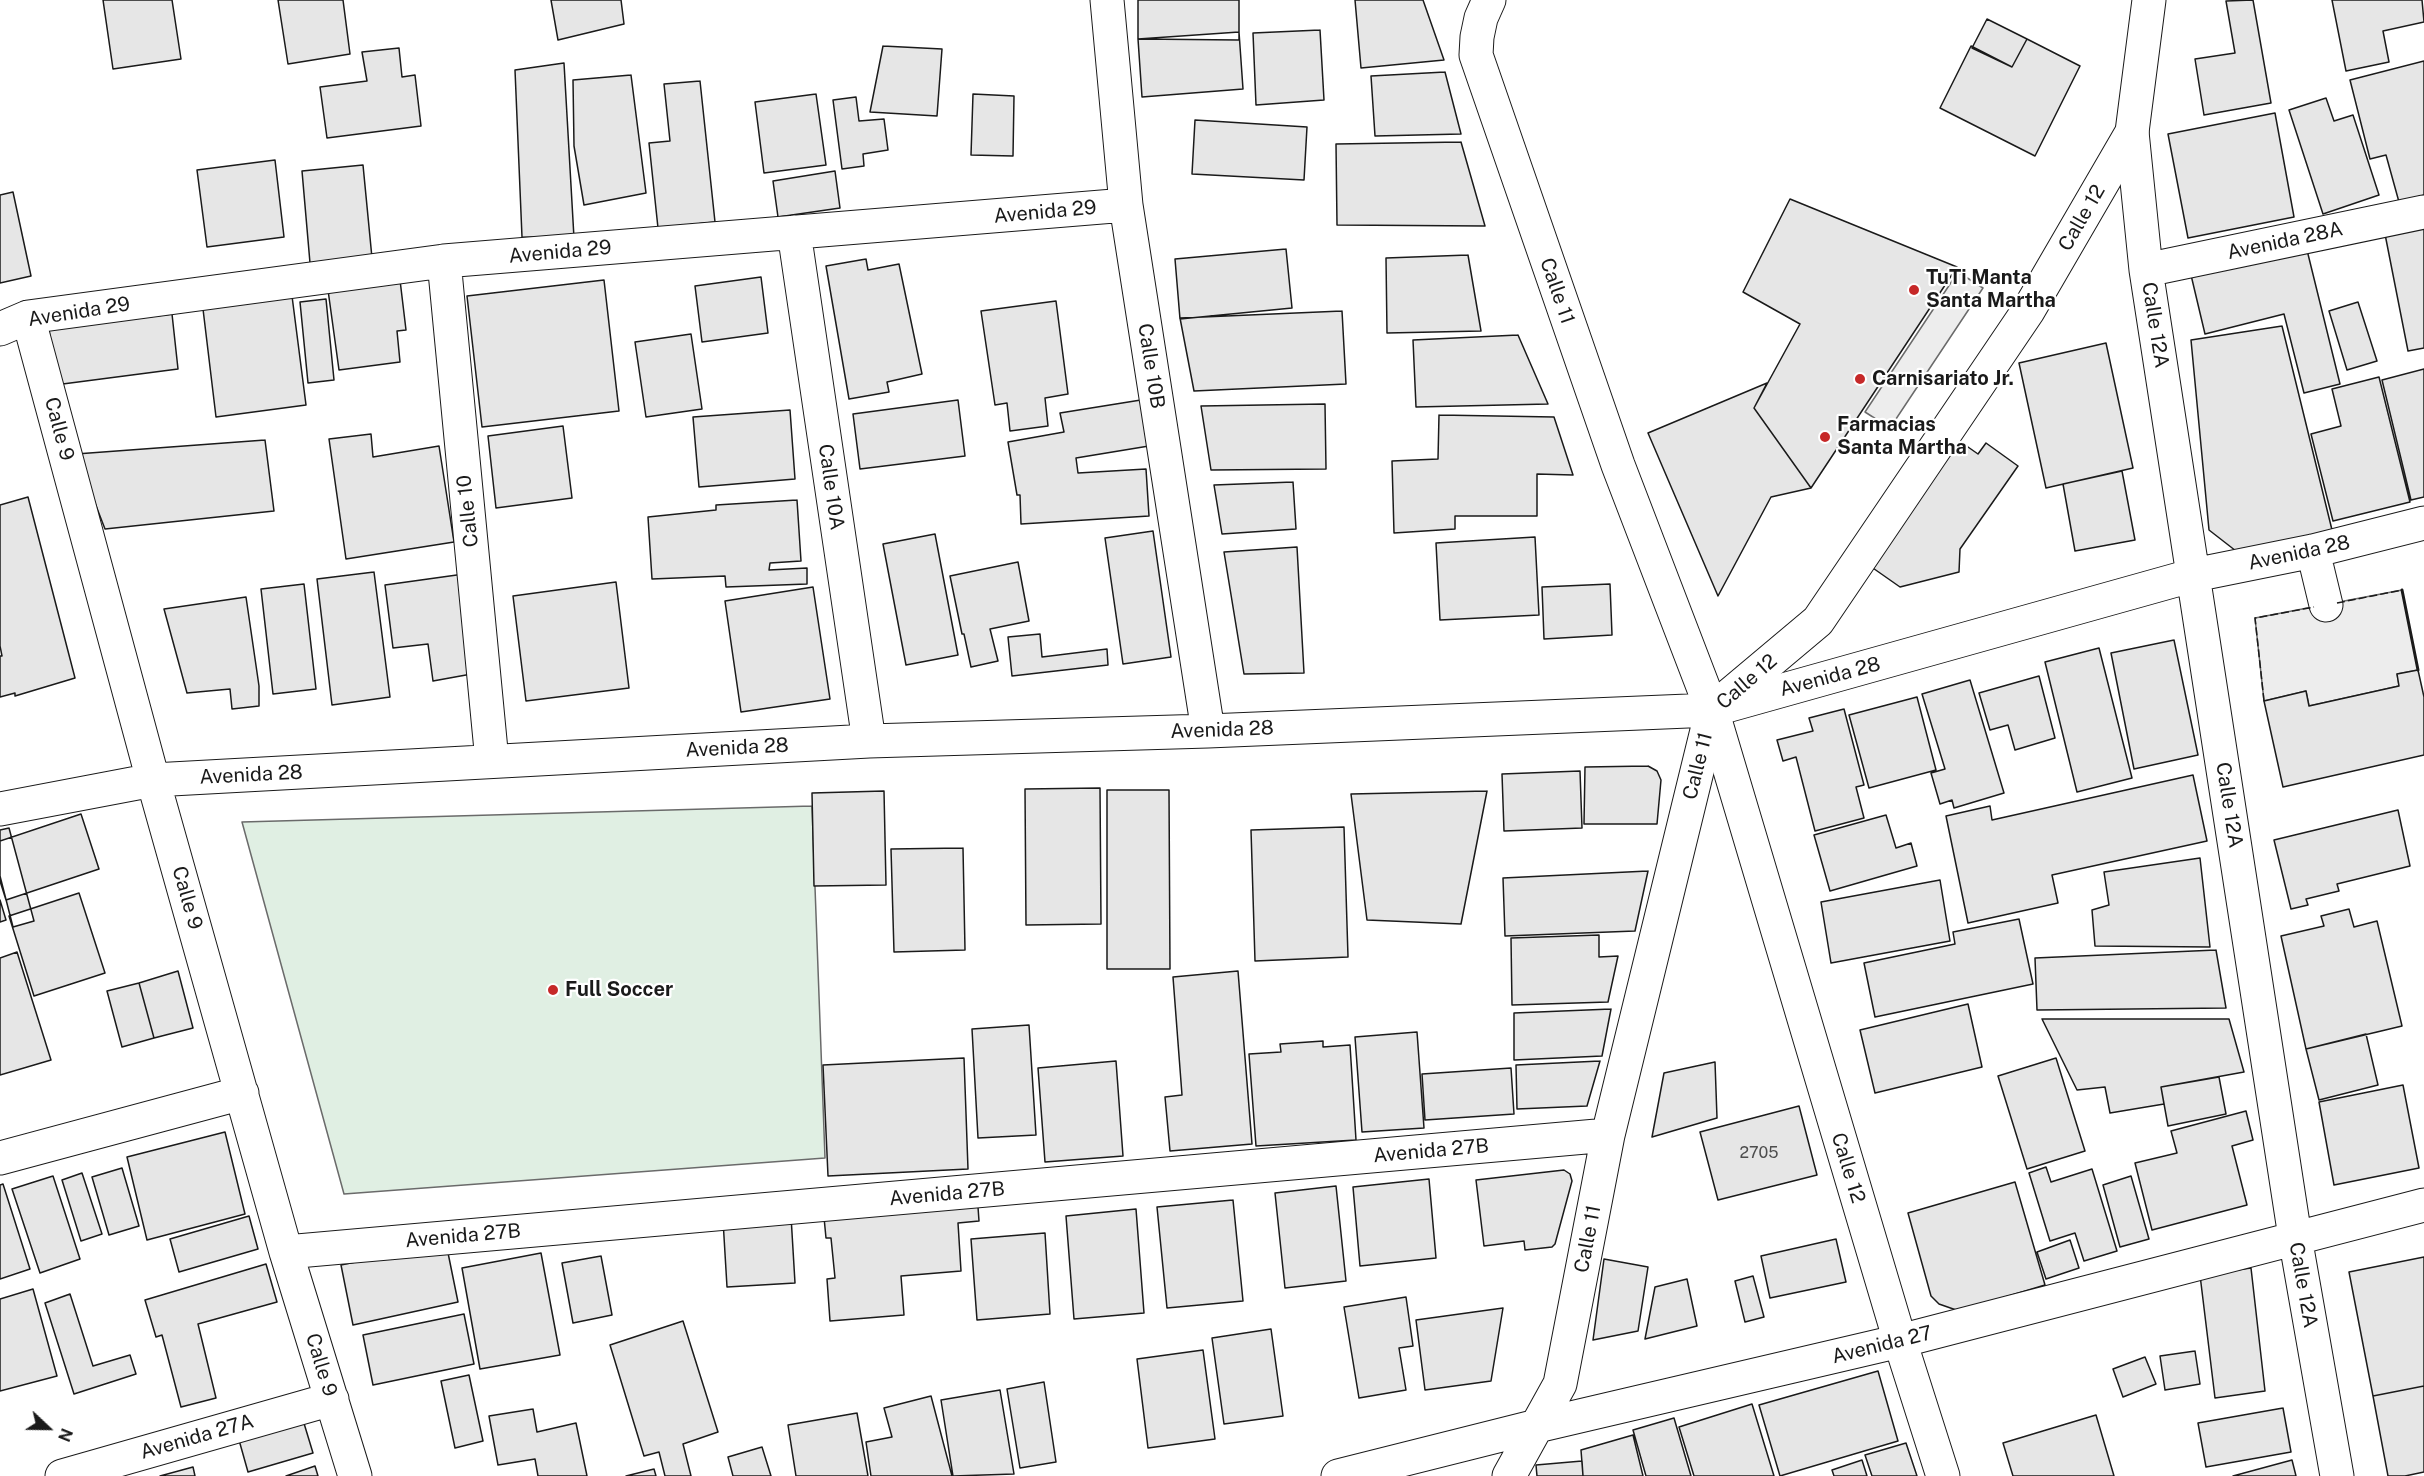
<!DOCTYPE html>
<html>
<head>
<meta charset="utf-8">
<style>
  body { margin:0 }
  #map { position:relative; width:2424px; height:1476px; overflow:hidden; background:#fff; font-family:"Public Sans",sans-serif }
  canvas { display:block }
  .north { position:absolute; left:18px; top:1398px; width:60px; height:60px; -webkit-text-stroke:4px #fff; paint-order:stroke; rotate:112deg; font-size:16px; font-weight:700; line-height:24px; text-align:center; color:#1a1a1a }
  .north::after { content:''; display:block; margin:auto; width:21px; height:27px; background:#1a1a1a; clip-path:polygon(50% 0,100% 100%,50% 72%,0 100%) }
</style>
</head>
<body>
<div id="map">
<canvas width="2424" height="1476"></canvas>
<div class="north">N</div>
</div>
<script>
const ctx = document.querySelector('canvas').getContext('2d');
ctx.lineJoin = 'round';
function paint(path, color) { ctx.fillStyle = color; ctx.fill(path, 'evenodd'); }
const poly = rows => new Path2D(rows.map(r => 'M' + r).join(''));
function trace(path, color, width, dash) { ctx.strokeStyle = color; ctx.lineWidth = width; ctx.lineCap = dash ? 'butt' : 'round'; ctx.setLineDash(dash || []); ctx.stroke(path); }
function write(font, color, halo, rows, align = 'center') {
  ctx.font = font + ' "Public Sans",sans-serif'; ctx.lineWidth = 4.5; ctx.setLineDash([]); ctx.textBaseline = 'middle'; ctx.strokeStyle = halo; ctx.fillStyle = color; for (const [text, x, y, turn = 0] of rows) {
    ctx.save(); ctx.translate(x, y); ctx.rotate((+turn || 0) * Math.PI / 180); ctx.textAlign = isNaN(turn) ? turn : align; if (halo) ctx.strokeText(text, 0, 0); ctx.fillText(text, 0, 0); ctx.restore();
  }
}
const green = poly([
  [812,806,825,1158,344,1194,242,822,812,806]
]);
paint(green, '#e0efe3');
trace(green, '#6a6a6a', 1.5);
const parking = poly([
  [1958,272,1983,288,1890,428,1865,412,1958,272],
  [2402,590,2418,670,2397,674,2399,686,2309,706,2306,691,2264,701,2255,618,2402,590]
]);
paint(parking, '#ededed');
trace(parking, '#6a6a6a', 1.5);
const building = poly([
  [103,0,172,0,181,59,113,69,103,0],
  [278,0,343,0,350,54,288,64,278,0],
  [551,0,621,0,624,24,558,40,551,0],
  [1138,0,1239,0,1239,40,1138,39,1138,0],
  [1355,0,1423,0,1444,60,1361,68,1355,0],
  [2253,0,2271,103,2204,115,2195,59,2235,53,2226,1,2253,0],
  [2332,0,2422,0,2424,22,2383,31,2389,62,2346,71,2332,0],
  [1987,19,2027,39,2012,67,1972,48,1987,19],
  [1320,30,1324,100,1256,105,1253,33,1320,30],
  [1239,32,1243,89,1142,97,1138,39,1239,32],
  [2027,39,2080,66,2035,156,1940,108,1971,46,2012,67,2027,39],
  [883,46,942,49,937,116,870,112,883,46],
  [399,48,402,77,415,75,421,126,327,138,320,87,367,81,362,52,399,48],
  [2424,61,2424,195,2399,202,2386,155,2370,159,2350,80,2424,61],
  [564,63,574,238,522,237,515,70,564,63],
  [1445,72,1461,134,1375,136,1371,76,1445,72],
  [631,75,646,193,584,205,574,146,573,80,631,75],
  [700,81,715,222,658,228,649,143,670,141,664,84,700,81],
  [816,94,826,165,764,173,755,102,816,94],
  [973,94,1014,96,1013,156,971,155,973,94],
  [856,97,859,121,884,119,888,150,863,154,864,166,842,169,833,100,856,97],
  [2326,98,2334,121,2353,115,2379,195,2323,214,2289,110,2326,98],
  [2275,113,2294,217,2188,238,2168,134,2275,113],
  [1195,120,1307,127,1304,180,1192,174,1195,120],
  [1461,142,1485,226,1337,225,1336,144,1461,142],
  [275,160,284,237,207,247,197,170,275,160],
  [363,165,372,258,310,263,302,171,363,165],
  [835,171,840,208,778,217,773,181,835,171],
  [13,192,31,276,0,283,0,195,13,192],
  [1790,199,1957,267,1811,488,1754,408,1800,324,1743,292,1790,199],
  [2424,221,2424,348,2408,351,2384,229,2424,221],
  [2306,246,2340,384,2304,393,2284,314,2205,334,2191,275,2306,246],
  [1286,249,1292,308,1180,319,1175,259,1286,249],
  [1468,255,1481,331,1387,333,1386,258,1468,255],
  [866,259,868,270,899,264,922,374,887,382,889,392,849,399,826,266,866,259],
  [761,277,768,333,702,342,695,286,761,277],
  [400,280,406,330,397,331,400,362,339,370,328,290,400,280],
  [604,280,619,411,482,427,467,296,604,280],
  [292,296,306,405,216,417,203,309,292,296],
  [326,299,334,380,308,383,300,302,326,299],
  [1056,301,1068,394,1045,398,1048,426,1010,431,1007,403,995,405,981,311,1056,301],
  [2358,302,2377,361,2347,370,2329,311,2358,302],
  [1342,311,1346,384,1194,391,1180,318,1342,311],
  [172,314,178,369,55,385,49,329,172,314],
  [2282,326,2333,534,2236,551,2209,530,2191,340,2282,326],
  [691,334,702,409,646,417,635,342,691,334],
  [1518,335,1548,404,1416,407,1413,340,1518,335],
  [2106,343,2133,468,2046,488,2019,363,2106,343],
  [2424,369,2424,497,2411,500,2382,380,2424,369],
  [2379,377,2410,502,2333,521,2311,434,2341,426,2332,389,2379,377],
  [1767,383,1754,408,1811,488,1771,497,1718,596,1648,433,1767,383],
  [1147,399,1155,445,1076,458,1078,473,1146,469,1149,516,1021,524,1020,495,1017,495,1008,442,1064,432,1060,413,1147,399],
  [958,400,965,456,860,469,853,414,958,400],
  [1325,404,1326,469,1211,470,1201,406,1325,404],
  [790,410,795,479,699,487,693,417,790,410],
  [1439,415,1554,417,1573,475,1537,474,1537,516,1455,516,1455,529,1394,533,1392,461,1438,459,1439,415],
  [563,426,572,498,496,508,488,436,563,426],
  [371,434,373,457,439,446,454,542,346,559,329,439,371,434],
  [265,440,274,511,105,529,76,454,265,440],
  [1958,440,1978,454,1986,443,2018,466,1960,549,1959,572,1900,587,1870,566,1958,440],
  [2122,471,2135,540,2075,551,2063,484,2122,471],
  [1293,482,1296,529,1222,534,1214,485,1293,482],
  [28,497,75,678,15,696,15,693,0,697,0,656,2,656,0,646,0,505,28,497],
  [797,500,801,561,770,563,769,570,807,568,807,584,726,587,725,576,652,579,648,517,716,510,716,505,797,500],
  [1153,531,1171,657,1123,664,1105,538,1153,531],
  [935,534,958,655,906,665,883,544,935,534],
  [1535,537,1539,615,1440,620,1436,543,1535,537],
  [1297,547,1304,673,1244,674,1224,552,1297,547],
  [1018,562,1029,621,990,629,998,661,971,667,964,634,962,634,950,576,1018,562],
  [374,572,390,697,332,705,317,579,374,572],
  [464,574,477,673,433,681,428,644,393,648,385,585,464,574],
  [616,582,629,688,526,701,513,596,616,582],
  [304,584,316,689,273,694,261,589,304,584],
  [1610,584,1612,635,1544,639,1542,587,1610,584],
  [813,587,830,699,741,712,725,601,813,587],
  [246,597,259,686,259,706,232,709,230,689,187,693,164,609,246,597],
  [1040,634,1042,657,1107,649,1108,665,1012,676,1008,637,1040,634],
  [2174,640,2198,755,2134,769,2111,653,2174,640],
  [2099,648,2132,778,2077,792,2045,662,2099,648],
  [2418,670,2424,697,2424,755,2283,787,2264,701,2306,691,2309,706,2399,686,2397,674,2418,670],
  [2039,676,2055,738,2015,750,2008,725,1990,730,1979,693,2039,676],
  [1970,680,2004,793,1954,808,1952,800,1940,804,1931,773,1945,769,1922,694,1970,680],
  [1917,697,1936,770,1869,788,1849,715,1917,697],
  [1844,709,1864,785,1856,787,1864,818,1815,831,1796,757,1783,761,1777,740,1813,731,1809,718,1844,709],
  [1648,766,1657,771,1661,780,1657,824,1584,824,1585,767,1648,766],
  [1580,771,1582,828,1504,831,1502,774,1580,771],
  [2193,775,2207,841,2052,875,2058,903,1968,923,1946,816,1990,806,1992,820,2193,775],
  [1100,788,1101,924,1026,925,1025,789,1100,788],
  [1107,790,1169,790,1170,969,1107,969,1107,790],
  [884,791,886,885,814,886,812,793,884,791],
  [1487,791,1461,924,1367,920,1351,794,1487,791],
  [2398,810,2410,866,2337,884,2339,891,2306,899,2308,905,2291,909,2274,840,2398,810],
  [81,814,99,869,6,900,0,881,0,841,81,814],
  [1886,815,1896,848,1911,843,1917,866,1830,891,1814,835,1886,815],
  [1344,827,1348,957,1255,961,1251,830,1344,827],
  [9,828,34,921,13,927,0,876,0,830,9,828],
  [963,848,965,950,894,952,891,849,963,848],
  [2200,858,2210,947,2095,946,2092,910,2109,905,2104,872,2200,858],
  [1648,871,1635,931,1505,936,1503,878,1648,871],
  [1940,880,1950,941,1831,963,1821,902,1940,880],
  [79,893,105,973,34,996,9,916,79,893],
  [0,900,6,920,0,922,0,900],
  [2349,909,2354,927,2377,921,2402,1026,2306,1049,2281,936,2324,926,2321,916,2349,909],
  [2019,919,2033,984,1875,1017,1864,963,1955,944,1953,932,2019,919],
  [1599,935,1599,957,1618,956,1608,1002,1512,1005,1511,938,1599,935],
  [2216,950,2226,1008,2037,1010,2035,958,2216,950],
  [17,952,51,1060,0,1075,0,958,17,952],
  [178,971,193,1028,154,1038,139,983,178,971],
  [1238,971,1252,1144,1170,1151,1165,1097,1182,1095,1173,977,1238,971],
  [139,983,154,1038,122,1047,107,991,139,983],
  [1968,1004,1982,1067,1875,1093,1860,1030,1968,1004],
  [1611,1009,1602,1056,1514,1060,1514,1013,1611,1009],
  [2042,1019,2229,1019,2244,1072,2161,1087,2164,1104,2110,1113,2105,1087,2077,1090,2042,1019],
  [1029,1025,1036,1135,978,1138,972,1029,1029,1025],
  [1417,1032,1424,1128,1362,1132,1355,1037,1417,1032],
  [2366,1034,2378,1085,2319,1100,2306,1049,2366,1034],
  [1323,1041,1323,1047,1350,1045,1356,1140,1256,1146,1249,1054,1281,1052,1280,1044,1323,1041],
  [964,1058,968,1169,828,1176,823,1065,964,1058],
  [2056,1058,2085,1151,2027,1169,1998,1076,2056,1058],
  [1116,1061,1123,1156,1045,1162,1038,1068,1116,1061],
  [1600,1061,1587,1106,1517,1109,1516,1065,1600,1061],
  [1715,1062,1717,1118,1652,1137,1664,1073,1715,1062],
  [1511,1068,1514,1114,1425,1120,1422,1074,1511,1068],
  [2219,1077,2226,1114,2168,1126,2161,1087,2219,1077],
  [2403,1085,2419,1168,2334,1185,2319,1102,2403,1085],
  [1799,1106,1817,1175,1718,1200,1700,1132,1799,1106],
  [2246,1111,2253,1140,2232,1146,2247,1205,2152,1230,2135,1163,2177,1153,2171,1131,2246,1111],
  [225,1132,245,1214,147,1240,127,1157,225,1132],
  [2046,1167,2051,1182,2092,1169,2117,1251,2084,1261,2075,1233,2050,1241,2029,1173,2046,1167],
  [122,1168,139,1226,109,1235,92,1177,122,1168],
  [1564,1170,1570,1174,1572,1181,1555,1244,1552,1247,1525,1250,1524,1241,1484,1246,1476,1180,1564,1170],
  [82,1173,102,1234,81,1241,62,1180,82,1173],
  [53,1176,80,1259,40,1273,12,1189,53,1176],
  [2131,1176,2149,1239,2120,1247,2103,1185,2131,1176],
  [1429,1179,1436,1258,1360,1266,1353,1187,1429,1179],
  [2015,1182,2045,1285,1959,1311,1939,1304,1931,1296,1908,1213,2015,1182],
  [3,1184,30,1269,0,1279,0,1185,3,1184],
  [1336,1186,1346,1281,1285,1288,1275,1193,1336,1186],
  [977,1193,979,1221,958,1223,961,1271,901,1276,904,1315,830,1321,827,1279,835,1278,831,1238,826,1238,823,1207,977,1193],
  [1233,1200,1243,1301,1167,1308,1157,1207,1233,1200],
  [1136,1209,1144,1313,1074,1319,1066,1216,1136,1209],
  [249,1216,258,1249,179,1272,170,1239,249,1216],
  [791,1216,795,1283,727,1287,723,1220,791,1216],
  [1045,1233,1050,1314,977,1320,971,1239,1045,1233],
  [1836,1239,1846,1282,1770,1298,1761,1256,1836,1239],
  [2070,1240,2079,1268,2046,1279,2037,1252,2070,1240],
  [446,1243,458,1302,353,1325,341,1265,446,1243],
  [541,1253,560,1355,480,1369,462,1268,541,1253],
  [601,1256,612,1315,573,1323,562,1263,601,1256],
  [2424,1257,2424,1386,2373,1396,2349,1272,2424,1257],
  [1604,1259,1648,1267,1638,1331,1593,1340,1604,1259],
  [266,1264,277,1302,198,1324,216,1398,181,1407,162,1335,156,1337,145,1300,266,1264],
  [2251,1268,2265,1391,2215,1398,2200,1275,2251,1268],
  [1753,1276,1764,1317,1745,1322,1735,1281,1753,1276],
  [1687,1279,1697,1326,1645,1339,1655,1287,1687,1279],
  [33,1289,57,1376,0,1391,0,1299,33,1289],
  [70,1294,93,1366,130,1355,136,1374,74,1394,45,1303,70,1294],
  [1406,1297,1413,1346,1399,1348,1406,1390,1359,1398,1344,1307,1406,1297],
  [1503,1308,1491,1381,1425,1390,1416,1320,1503,1308],
  [464,1314,474,1364,373,1385,363,1335,464,1314],
  [683,1321,718,1432,683,1444,691,1476,665,1476,659,1452,644,1456,610,1345,683,1321],
  [1271,1329,1283,1416,1224,1424,1212,1338,1271,1329],
  [1203,1350,1215,1439,1148,1448,1137,1359,1203,1350],
  [2195,1351,2200,1384,2165,1390,2160,1356,2195,1351],
  [2145,1357,2156,1384,2123,1397,2113,1369,2145,1357],
  [1878,1371,1898,1441,1780,1476,1759,1405,1878,1371],
  [469,1375,483,1441,455,1448,441,1381,469,1375],
  [1044,1382,1056,1462,1020,1468,1007,1389,1044,1382],
  [2424,1386,2424,1472,2405,1476,2388,1476,2373,1396,2424,1386],
  [1000,1390,1014,1474,953,1476,941,1400,1000,1390],
  [931,1396,952,1476,871,1476,866,1442,892,1437,884,1408,931,1396],
  [1752,1404,1774,1476,1694,1476,1679,1427,1752,1404],
  [2283,1408,2291,1452,2206,1467,2198,1423,2283,1408],
  [533,1409,537,1432,576,1423,587,1476,538,1476,535,1459,498,1465,489,1416,533,1409],
  [857,1413,868,1476,796,1476,788,1425,857,1413],
  [2096,1415,2114,1476,2013,1476,2003,1443,2096,1415],
  [1674,1418,1691,1476,1646,1476,1633,1430,1674,1418],
  [303,1420,313,1453,248,1472,239,1440,303,1420],
  [1633,1435,1643,1476,1583,1476,1581,1450,1633,1435],
  [1906,1443,1917,1476,1872,1476,1865,1455,1906,1443],
  [762,1447,771,1476,733,1476,728,1457,762,1447],
  [1862,1460,1867,1476,1834,1476,1832,1470,1862,1460],
  [2292,1460,2296,1476,2233,1476,2292,1460],
  [1582,1461,1583,1476,1537,1476,1536,1465,1582,1461],
  [315,1466,318,1476,286,1476,315,1466],
  [193,1467,195,1476,160,1476,193,1467],
  [654,1469,656,1476,626,1476,654,1469]
]);
paint(building, '#e6e6e6');
trace(building, '#1a1a1a', 1.5);
const minor = poly([
  [1107,0,1126,205,1208,731],
  [1489,0,1481,18,1477,37,1476,55,1618,465,1712,710,1608,1135,1560,1384,1509,1476],
  [2132,132,2146,270,2295,1237,2337,1476],
  [794,232,869,741],
  [444,261,492,761],
  [2146,270,2424,212],
  [28,317,153,780,286,1252,355,1476],
  [0,329,28,317,444,261,1126,205],
  [2313,551,2326,605],
  [0,809,153,780,869,741,1208,731,1712,710,2194,575,2313,551,2424,523],
  [0,1158,242,1093],
  [286,1252,1608,1135],
  [62,1476,332,1399],
  [1338,1476,1537,1426,1900,1341,2424,1205]
]);
const major = poly([
  [1943,1476,1900,1341,1712,710,1818,621,2028,311,2132,132,2149,0]
]);
trace(minor, '#1a1a1a', 35);
trace(major, '#1a1a1a', 35);
trace(minor, '#fff', 33);
trace(major, '#fff', 33);
trace(poly([
  [2337,603,2402,590],
  [2264,701,2255,618,2314,607]
]), '#1a1a1a', 1.5, [8, 3]);
trace(poly([
  [2402,590,2418,670]
]), '#1a1a1a', 3);
for (const [x, y, r, color] of [
  [1914,290,6,"#c62828"],
  [1860,379,6,"#c62828"],
  [1825,437,6,"#c62828"],
  [553,990,6,"#c62828"]
]) { const dot = new Path2D(); dot.arc(x, y, r, 0, 2 * Math.PI); ctx.fillStyle = color; ctx.fill(dot); trace(dot, '#fff', 2); }
write('16px', '#4d4d4d', null, [
  ["2705",1759,1153]
]);
write('20px', '#1a1a1a', '#fff', [
  ["Avenida 29",1045,212,-5],
  ["Calle 12",2082,218,-60],
  ["Avenida 28A",2285,241,-12],
  ["Avenida 29",560,252,-5],
  ["Calle 11",1557,291,71],
  ["Avenida 29",79,312,-9],
  ["Calle 12A",2155,325,81],
  ["Calle 10B",1151,366,81],
  ["Calle 9",59,429,75],
  ["Calle 10A",831,487,82],
  ["Calle 10",468,511,-96],
  ["Avenida 28",2299,553,-12],
  ["Avenida 28",1830,677,-15],
  ["Calle 12",1747,682,-41],
  ["Avenida 28",1222,730,-2],
  ["Avenida 28",737,748,-3],
  ["Calle 11",1698,766,-76],
  ["Avenida 28",251,775,-3],
  ["Calle 12A",2229,805,81],
  ["Calle 9",187,898,74],
  ["Avenida 27B",1431,1151,-5],
  ["Calle 12",1848,1168,73],
  ["Avenida 27B",947,1194,-5],
  ["Avenida 27B",463,1236,-5],
  ["Calle 11",1588,1239,-79],
  ["Calle 12A",2303,1285,80],
  ["Avenida 27",1882,1345,-14],
  ["Calle 9",321,1365,73],
  ["Avenida 27A",197,1437,-16]
]);
write('bold 20px', '#1a1a1a', '#fff', [
  ["TuTi Manta",1926,278],
  ["Santa Martha",1926,301],
  ["Carnisariato Jr.",1872,379],
  ["Farmacias",1837,425],
  ["Santa Martha",1837,448],
  ["Full Soccer",565,990]
], 'left');
</script>
</body>
</html>
